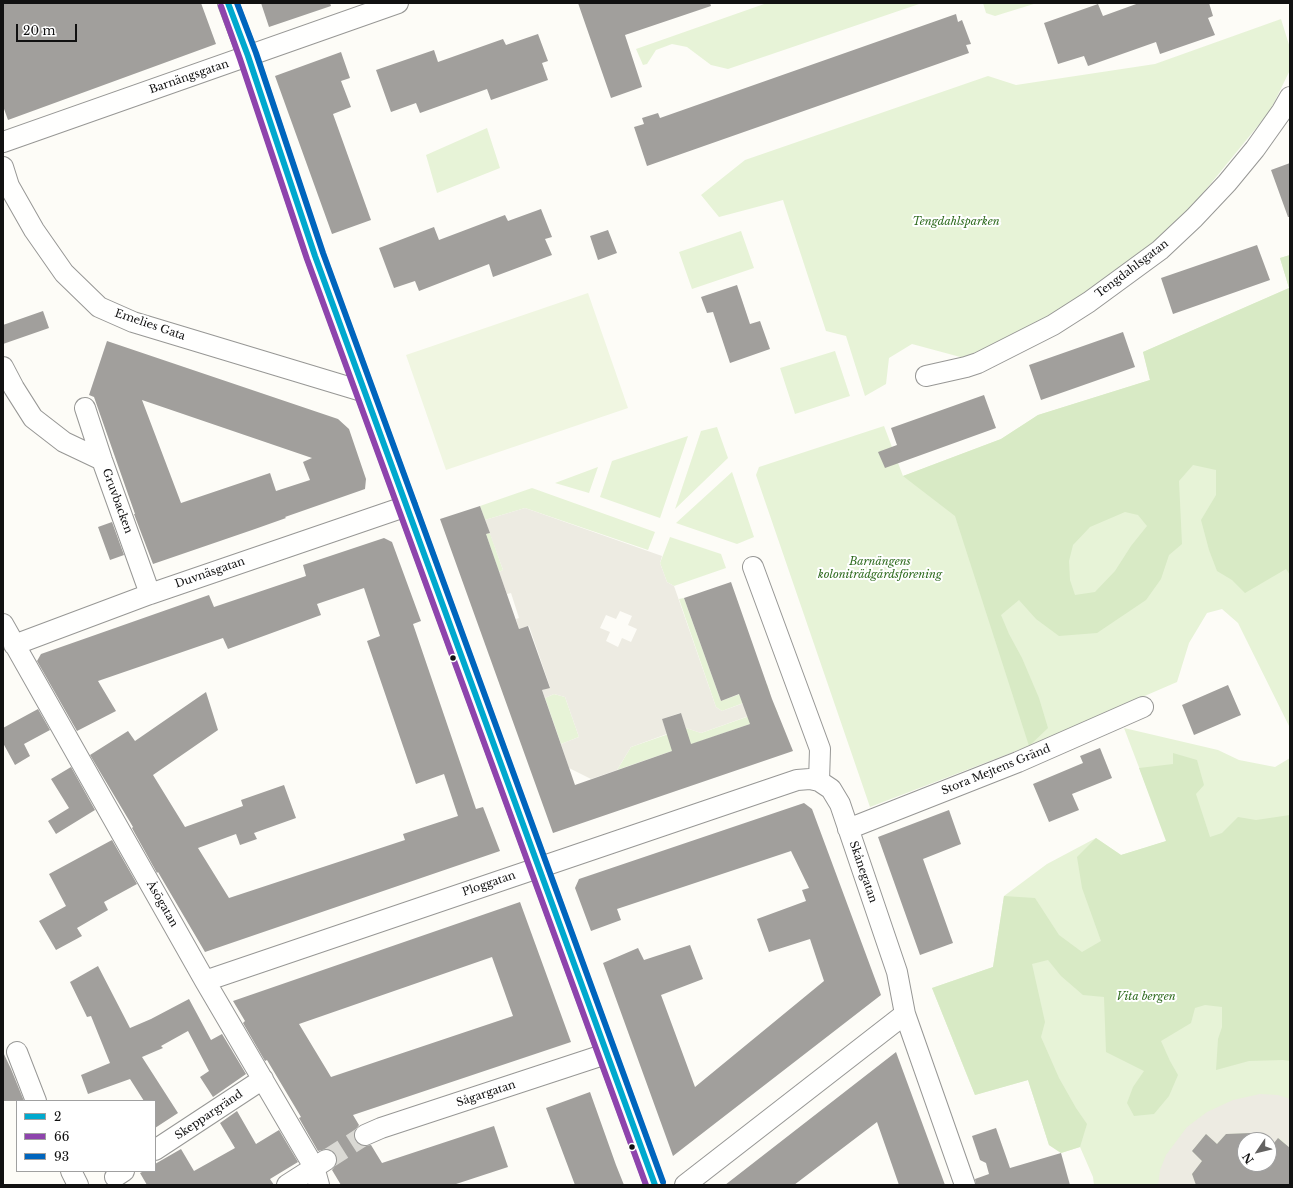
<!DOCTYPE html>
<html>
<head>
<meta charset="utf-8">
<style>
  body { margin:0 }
  #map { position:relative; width:1293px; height:1188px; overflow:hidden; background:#fdfcf7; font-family:"Libre Baskerville",serif }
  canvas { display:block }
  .frame { position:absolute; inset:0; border:4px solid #111; pointer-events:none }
  .legend { position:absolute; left:16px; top:1100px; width:140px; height:72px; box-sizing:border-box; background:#fff; border:1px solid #a0a0a0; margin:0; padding:5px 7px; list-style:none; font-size:12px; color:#111 }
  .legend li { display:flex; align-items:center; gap:8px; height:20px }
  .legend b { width:20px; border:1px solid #a0a0a0 }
  .north { position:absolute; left:1237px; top:1132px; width:40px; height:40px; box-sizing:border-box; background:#fff; border:1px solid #a0a0a0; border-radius:50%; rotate:235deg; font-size:11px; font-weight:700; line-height:16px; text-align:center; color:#111 }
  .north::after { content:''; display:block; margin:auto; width:14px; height:18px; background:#646362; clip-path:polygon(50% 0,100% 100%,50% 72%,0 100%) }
  .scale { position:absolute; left:16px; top:24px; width:61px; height:18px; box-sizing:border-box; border:2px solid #111; border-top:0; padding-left:5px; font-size:12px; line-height:14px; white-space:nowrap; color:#111; -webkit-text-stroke:3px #fff; paint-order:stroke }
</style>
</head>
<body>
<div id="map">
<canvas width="1293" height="1188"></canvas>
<div class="frame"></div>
<ul class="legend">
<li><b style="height:5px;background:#00a9ce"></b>2</li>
<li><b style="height:5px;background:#8e44ad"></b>66</li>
<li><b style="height:5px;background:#0065bd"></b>93</li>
</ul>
<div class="north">N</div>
<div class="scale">20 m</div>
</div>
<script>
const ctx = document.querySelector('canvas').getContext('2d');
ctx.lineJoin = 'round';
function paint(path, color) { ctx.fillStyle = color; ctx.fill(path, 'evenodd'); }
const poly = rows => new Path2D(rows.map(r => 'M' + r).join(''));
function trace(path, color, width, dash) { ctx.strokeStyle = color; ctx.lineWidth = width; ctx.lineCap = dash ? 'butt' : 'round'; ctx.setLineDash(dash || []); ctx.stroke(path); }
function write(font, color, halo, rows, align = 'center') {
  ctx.font = font + ' "Libre Baskerville",serif'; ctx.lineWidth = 4; ctx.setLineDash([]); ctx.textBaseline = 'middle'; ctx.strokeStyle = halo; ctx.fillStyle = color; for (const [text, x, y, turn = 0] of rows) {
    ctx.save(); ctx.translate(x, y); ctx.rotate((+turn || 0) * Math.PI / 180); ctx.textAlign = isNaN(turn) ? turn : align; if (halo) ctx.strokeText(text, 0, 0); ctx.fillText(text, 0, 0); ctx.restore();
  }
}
paint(poly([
  [767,3,922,3,728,69,711,65,687,47,672,44,656,50,647,64,643,65,636,49],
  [983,3,1037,3,995,16,986,13],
  [1281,19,1290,48,1290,70,1270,111,1186,214,1128,264,1048,319,964,358,912,344,889,358,886,384,865,396,846,336,826,331,783,200,719,217,701,195,745,160,988,76,1016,85,1155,64],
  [487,128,500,168,437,193,426,155],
  [741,231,754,268,692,289,679,252],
  [1290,255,1290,728,1238,623,1222,609,1207,613,1189,643,1177,682,1029,746,870,807,756,475,759,467,884,426,903,476,1001,439,1038,415,1150,380,1143,352,1289,288,1280,258],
  [835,351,850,396,795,414,780,368],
  [717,427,728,458,675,509,701,431],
  [688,436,660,518,600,497,612,461],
  [598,467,589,493,555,483],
  [732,472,754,537,737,544,676,523],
  [532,488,655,532,648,550,525,508,485,520,480,506],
  [490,533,503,570,499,572,486,534],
  [670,537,721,554,726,568,674,586,667,582,660,563],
  [684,598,721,701,767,684,770,693,722,711,716,707,679,599],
  [554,694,565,697,579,737,561,744,545,698],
  [775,707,778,713,750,722,750,724,617,770,631,747,686,728,701,733],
  [1124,728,1218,750,1239,760,1275,767,1290,758,1290,1185,1094,1185,1093,1177,1080,1147,1061,1153,1049,1145,1028,1080,975,1095,932,988,993,967,1004,896,1047,864,1096,838,1121,855,1167,841],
  [1245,1140,1269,1140,1269,1164,1245,1164]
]), '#e7f3d7');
paint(poly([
  [1290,255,1290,575,1286,569,1245,593,1232,580,1217,571,1209,550,1201,520,1216,495,1216,470,1193,465,1179,481,1182,544,1169,555,1161,579,1146,600,1097,633,1059,636,1036,619,1019,600,1001,615,1009,634,1022,658,1039,698,1048,728,1029,746,955,516,903,476,1001,439,1038,415,1150,380,1143,352,1289,288,1280,258],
  [1125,512,1138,515,1147,526,1131,546,1115,571,1095,592,1075,595,1070,580,1069,561,1073,545,1090,527],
  [1173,753,1197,760,1204,785,1196,794,1210,837,1222,833,1238,817,1256,820,1290,815,1290,1061,1283,1060,1249,1061,1216,1070,1218,1039,1222,1027,1222,1007,1205,1005,1195,1008,1191,1023,1161,1041,1170,1061,1178,1075,1169,1096,1154,1114,1134,1116,1127,1103,1133,1087,1144,1071,1106,1052,1104,997,1083,995,1061,976,1048,960,1032,964,1045,1022,1041,1037,1059,1078,1076,1108,1087,1124,1080,1147,1061,1153,1049,1145,1028,1080,975,1095,932,988,993,967,1004,896,1035,898,1059,935,1082,952,1101,941,1082,888,1077,857,1096,838,1121,855,1166,841,1139,768,1173,764]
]), '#d8eac5');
paint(poly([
  [588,293,628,408,446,470,406,355]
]), '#f0f6e1');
paint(poly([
  [525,508,662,556,660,563,667,582,674,586,716,707,722,711,755,699,760,712,701,733,686,728,680,713,662,719,667,734,631,747,617,770,591,779,569,768,561,744,579,737,565,697,554,694,545,698,542,690,550,687,529,626,519,629,516,619,519,618,511,593,507,594,499,572,503,570,485,520],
  [620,611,632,616,628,625,637,629,631,642,622,638,618,647,606,641,610,632,600,628,606,615,616,619],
  [1260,1094,1278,1095,1290,1099,1290,1148,1279,1138,1270,1148,1269,1140,1260,1140,1250,1133,1226,1134,1217,1144,1206,1134,1192,1151,1202,1161,1192,1174,1196,1185,1158,1185,1160,1170,1166,1155,1187,1127,1207,1112,1233,1100]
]), '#edebe2');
paint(poly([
  [3,3,201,3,216,44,8,120,3,106],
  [261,3,330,3,331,6,269,27],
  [578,3,710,3,711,6,625,35,642,87,611,98],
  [1139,3,1209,3,1213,16,1208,18,1215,35,1160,54,1156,42,1088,66,1084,56,1058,64,1044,23,1098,4,1103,16],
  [956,14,958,22,962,20,971,44,966,45,969,53,647,166,634,127,644,124,642,118,658,113,660,118],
  [538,34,548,61,542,63,548,80,491,100,487,89,420,113,416,103,391,112,376,70,434,50,438,62,503,39,506,45],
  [341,52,350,78,341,81,351,107,333,114,371,220,332,234,275,76],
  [1290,163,1290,217,1288,217,1271,170],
  [541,209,552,237,545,239,552,255,493,277,489,264,419,291,415,281,394,288,379,248,434,227,439,240,505,215,508,221],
  [608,230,617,253,598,260,590,236],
  [1257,245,1270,280,1173,314,1161,278],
  [737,285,750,324,760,321,770,349,730,363,713,312,707,313,701,297],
  [43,311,49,328,3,344,3,325],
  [1123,332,1135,367,1041,400,1029,365],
  [107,341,338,419,349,429,366,479,365,489,285,517,286,518,255,529,153,564,134,514,135,514,94,397,89,395],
  [142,400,312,458,303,462,310,480,276,491,270,473,181,503],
  [984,395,996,428,885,468,878,452,897,445,891,428],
  [480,506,490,533,486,534,519,629,528,626,550,688,542,690,575,785,672,751,662,719,681,713,691,744,750,724,739,694,721,701,684,598,731,582,772,699,793,751,553,833,440,519],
  [112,522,124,555,110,560,98,527],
  [384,538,392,542,421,621,413,624,476,809,483,807,500,851,205,952,158,872,157,873,132,828,133,827,90,755,128,731,135,741,206,692,218,730,153,775,185,827,243,806,241,800,284,785,296,818,254,833,257,839,240,845,236,834,198,848,229,898,405,840,403,834,458,816,444,774,416,784,367,641,380,636,364,588,317,604,321,615,228,649,223,638,98,681,116,711,77,731,37,661,41,654,209,595,214,607,306,576,303,565],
  [1228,685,1241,715,1194,735,1182,705],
  [38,709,50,730,24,744,30,756,15,765,3,743,3,728],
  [1100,748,1112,778,1072,794,1079,810,1049,822,1033,784,1083,763,1080,756],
  [71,767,95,810,56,834,48,821,69,808,51,779],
  [804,803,812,809,881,995,673,1156,603,963,638,948,644,960,690,945,703,979,661,995,695,1087,824,981,810,939,769,952,757,919,806,901,802,890,809,888,791,851,617,909,621,920,591,931,575,888,579,879],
  [949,810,961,844,923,859,953,943,920,955,878,837],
  [112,840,137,884,104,902,108,910,77,928,82,936,56,950,39,921,66,906,49,874],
  [520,902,571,1042,353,1115,359,1125,356,1129,354,1133,355,1140,359,1144,363,1146,371,1145,382,1163,494,1126,508,1167,453,1185,341,1185,332,1170,336,1165,337,1159,336,1154,332,1150,326,1149,318,1151,299,1118,301,1117,267,1060,265,1061,243,1023,245,1021,233,1001],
  [492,957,513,1016,331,1077,299,1024],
  [98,966,130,1028,151,1019,189,999,211,1040,222,1034,246,1074,213,1097,200,1077,209,1071,188,1031,161,1046,163,1048,142,1057,178,1113,155,1128,155,1101,144,1101,130,1079,88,1094,81,1075,110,1063,91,1016,87,1017,70,982],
  [3,1052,11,1069,24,1101,3,1101],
  [896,1052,945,1185,899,1185,877,1122,794,1185,725,1185],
  [590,1092,616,1165,624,1185,575,1185,546,1108],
  [237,1111,256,1144,279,1130,298,1162,270,1179,274,1185,147,1185,140,1173,144,1171,155,1171,155,1164,181,1149,194,1171,235,1148,220,1123],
  [996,1128,1010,1168,1061,1153,1070,1185,976,1185,975,1179,989,1174,986,1163,980,1160,972,1136],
  [1251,1133,1260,1140,1245,1140,1245,1164,1269,1164,1269,1147,1270,1148,1278,1138,1290,1148,1290,1185,1196,1185,1192,1174,1202,1161,1192,1151,1206,1134,1217,1144,1226,1134]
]), '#a19f9c');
trace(poly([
  [326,1160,365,1135]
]), '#dad9d4', 20, [20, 10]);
const minor = poly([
  [228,3,248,56,315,256,655,1185],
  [3,142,398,3],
  [3,167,9,186,34,230,64,273,99,307,133,322,365,392],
  [3,367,14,388,33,418,64,442,102,460],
  [926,376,966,367,978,363,1053,325,1089,302,1160,250,1194,218,1227,183,1255,149,1282,111,1290,97],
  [85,408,102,460,150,594],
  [753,567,820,749,819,781],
  [3,624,205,981,314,1167,319,1185],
  [14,645,150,594,407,506],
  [848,829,1018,762,1143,707],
  [205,981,797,780,810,779,819,781,831,789,840,804,897,972,905,1014,965,1185],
  [17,1052,36,1101],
  [365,1135,381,1128,606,1054],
  [155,1150,263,1079],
  [71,1171,78,1185],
  [115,1177,124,1171],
  [287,1185,326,1160],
  [685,1185,905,1014]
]);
trace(minor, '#979795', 22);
trace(minor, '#fffffe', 20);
trace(poly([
  [228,3,248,56,315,256,655,1185]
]), '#00a9ce', 6);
trace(poly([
  [221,6,240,59,307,259,646,1185]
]), '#8e44ad', 6);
trace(poly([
  [237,3,256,53,323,253,663,1182]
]), '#0065bd', 6);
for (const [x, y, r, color] of [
  [453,658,3.5,"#111"],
  [632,1147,3.5,"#111"]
]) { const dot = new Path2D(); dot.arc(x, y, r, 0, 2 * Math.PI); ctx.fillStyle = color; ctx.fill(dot); trace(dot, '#fff', 1.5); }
write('11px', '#111', '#fff', [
  ["Barnängsgatan",189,77,-19],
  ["Tengdahlsgatan",1132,269,-37],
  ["Emelies Gata",150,325,19],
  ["Gruvbacken",117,501,70],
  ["Duvnäsgatan",210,573,-19],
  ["Stora Mejtens Gränd",996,770,-22],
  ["Skånegatan",863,872,71],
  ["Ploggatan",489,884,-19],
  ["Åsögatan",162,904,60],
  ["Sågargatan",486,1094,-18],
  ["Skeppargränd",209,1115,-34]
]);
write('italic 11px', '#2f6b1f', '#fff', [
  ["Tengdahlsparken",956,222],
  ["Barnängens",880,562],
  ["koloniträdgårdsförening",880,575],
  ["Vita bergen",1146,997]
]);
</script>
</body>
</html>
